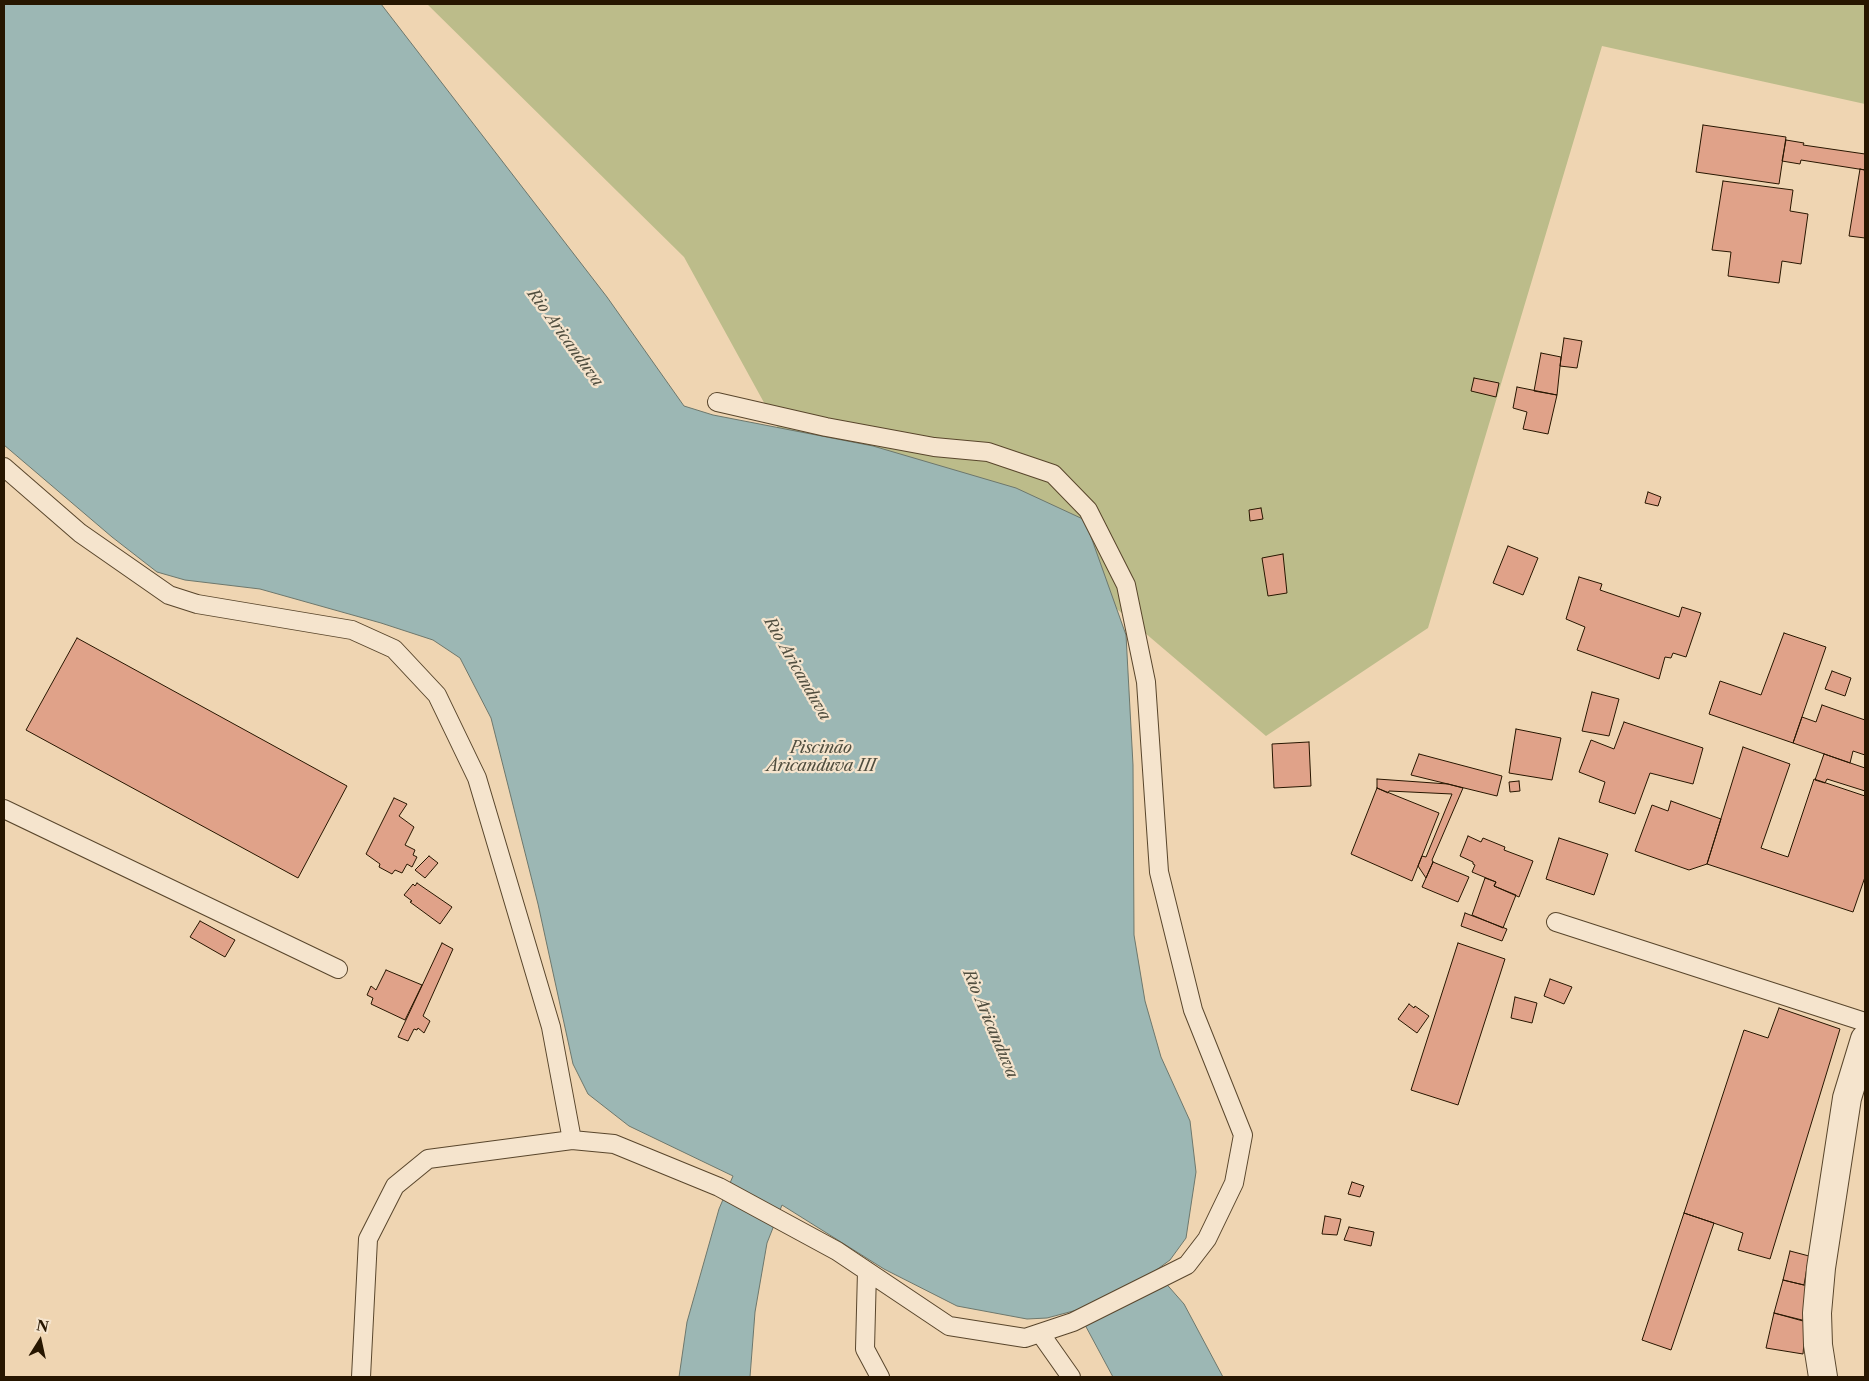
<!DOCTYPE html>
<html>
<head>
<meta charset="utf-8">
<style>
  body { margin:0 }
  #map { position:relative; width:1869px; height:1381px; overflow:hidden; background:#efd5b2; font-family:"Libre Caslon Text",serif }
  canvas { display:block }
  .frame { position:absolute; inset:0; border:5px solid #271600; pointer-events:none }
  .north { position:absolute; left:15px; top:1316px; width:50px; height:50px; -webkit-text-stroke:4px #f5e4cd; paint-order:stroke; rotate:10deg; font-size:14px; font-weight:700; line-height:20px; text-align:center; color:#271600 }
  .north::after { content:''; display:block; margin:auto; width:18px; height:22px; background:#271600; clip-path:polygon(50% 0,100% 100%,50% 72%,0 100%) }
</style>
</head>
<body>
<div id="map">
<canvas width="1869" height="1381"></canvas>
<div class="frame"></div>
<div class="north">N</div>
</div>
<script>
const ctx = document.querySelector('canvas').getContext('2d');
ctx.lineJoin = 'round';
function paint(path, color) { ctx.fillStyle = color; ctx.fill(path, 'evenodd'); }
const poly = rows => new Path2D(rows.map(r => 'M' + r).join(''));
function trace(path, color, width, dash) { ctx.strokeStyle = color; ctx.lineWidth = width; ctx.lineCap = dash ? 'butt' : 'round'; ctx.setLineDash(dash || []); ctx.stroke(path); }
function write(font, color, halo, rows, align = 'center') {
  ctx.font = font + ' "Libre Caslon Text",serif'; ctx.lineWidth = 4.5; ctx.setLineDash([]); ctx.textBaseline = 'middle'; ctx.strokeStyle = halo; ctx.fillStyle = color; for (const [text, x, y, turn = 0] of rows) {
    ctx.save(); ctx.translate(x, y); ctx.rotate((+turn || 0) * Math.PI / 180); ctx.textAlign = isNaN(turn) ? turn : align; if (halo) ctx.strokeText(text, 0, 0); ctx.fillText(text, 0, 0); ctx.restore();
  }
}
paint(poly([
  [427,4,1865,4,1865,104,1602,46,1428,628,1266,736,1104,598,884,621,684,257]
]), '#bcbc8a');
const water = poly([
  [4,4,381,4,607,297,684,406,713,415,873,446,1016,488,1085,520,1126,635,1133,765,1134,935,1145,1001,1161,1057,1190,1121,1196,1172,1186,1238,1170,1260,1155,1271,1184,1304,1223,1377,1113,1377,1077,1310,1047,1318,1027,1319,957,1306,884,1269,782,1205,767,1243,755,1312,750,1377,679,1377,687,1322,719,1209,733,1176,629,1126,588,1094,573,1064,538,904,491,718,460,658,433,640,381,623,260,589,185,580,157,572,112,537,4,445,4,4]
]);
paint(water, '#9cb7b4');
trace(water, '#6d776c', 1);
const building = poly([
  [1703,125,1786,137,1779,184,1696,172,1703,125],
  [1786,140,1804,143,1803,145,1865,154,1865,170,1801,160,1800,164,1782,161,1786,140],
  [1860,169,1865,170,1865,238,1849,236,1860,169],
  [1723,181,1793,190,1790,211,1808,214,1801,264,1782,261,1779,283,1728,276,1731,252,1712,250,1723,181],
  [1564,338,1582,341,1577,368,1560,366,1564,338],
  [1541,353,1561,357,1557,395,1534,391,1541,353],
  [1474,378,1499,383,1496,397,1471,391,1474,378],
  [1517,387,1557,395,1548,434,1523,429,1527,412,1513,408,1517,387],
  [1648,492,1661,497,1658,506,1645,503,1648,492],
  [1261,508,1263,519,1250,521,1249,510,1261,508],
  [1508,546,1538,558,1523,595,1493,583,1508,546],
  [1283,554,1287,593,1268,596,1262,558,1283,554],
  [1579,577,1602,584,1600,590,1679,617,1682,607,1701,613,1686,657,1673,653,1671,658,1665,657,1659,679,1577,650,1585,627,1566,619,1579,577],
  [1784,633,1826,647,1793,743,1709,714,1720,681,1761,695,1784,633],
  [77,638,347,786,298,878,26,730,77,638],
  [1832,671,1851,678,1845,696,1825,689,1832,671],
  [1592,692,1619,699,1609,736,1582,731,1592,692],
  [1822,705,1865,720,1865,755,1853,751,1850,763,1793,743,1802,717,1816,722,1822,705],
  [1624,722,1703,748,1693,784,1650,773,1635,814,1599,802,1605,782,1579,772,1591,740,1614,749,1624,722],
  [1516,729,1561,738,1552,780,1509,773,1516,729],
  [1309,742,1311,786,1274,788,1272,744,1309,742],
  [1743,747,1790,764,1761,848,1788,857,1814,779,1865,796,1865,877,1853,912,1707,864,1743,747],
  [1419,754,1502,776,1497,796,1411,775,1419,754],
  [1824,754,1865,768,1865,791,1827,779,1825,783,1815,780,1824,754],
  [1377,779,1448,784,1463,788,1432,860,1433,862,1426,878,1418,866,1422,856,1426,857,1452,794,1389,791,1388,793,1377,788,1377,779],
  [1519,781,1520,791,1510,792,1509,782,1519,781],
  [1377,788,1439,813,1412,881,1351,854,1377,788],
  [394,798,407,804,399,816,414,827,405,845,415,850,413,855,417,857,412,867,407,864,402,873,395,870,392,874,379,867,380,864,366,854,394,798],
  [1671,801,1721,819,1707,864,1689,870,1635,851,1652,805,1668,811,1671,801],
  [1468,836,1481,842,1483,838,1505,847,1504,850,1533,861,1519,897,1494,886,1496,882,1472,872,1475,865,1473,864,1473,862,1460,856,1468,836],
  [1559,838,1608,854,1594,895,1546,879,1559,838],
  [429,856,438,863,425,878,415,870,429,856],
  [1433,862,1469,877,1458,902,1422,887,1433,862],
  [1485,878,1496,882,1494,886,1516,895,1503,928,1472,915,1485,878],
  [417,883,452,907,440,924,410,902,412,901,404,895,413,884,415,886,417,883],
  [1465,913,1507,929,1502,941,1461,926,1465,913],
  [200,921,235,940,225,957,190,937,200,921],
  [442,943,453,949,423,1016,430,1021,424,1033,418,1028,417,1030,414,1029,408,1041,398,1037,442,943],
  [1458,943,1505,959,1458,1105,1411,1090,1458,943],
  [386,970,422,985,405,1020,371,1004,373,998,367,995,371,986,376,990,386,970],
  [1550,979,1572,987,1564,1004,1544,996,1550,979],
  [1515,997,1537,1003,1532,1023,1511,1018,1515,997],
  [1409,1004,1414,1008,1415,1006,1429,1016,1417,1033,1398,1019,1409,1004],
  [1779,1008,1840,1029,1770,1259,1738,1250,1743,1233,1684,1213,1744,1030,1768,1038,1779,1008],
  [1352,1182,1364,1186,1360,1197,1348,1194,1352,1182],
  [1684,1213,1714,1223,1671,1350,1642,1340,1684,1213],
  [1325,1216,1341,1219,1337,1235,1322,1234,1325,1216],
  [1349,1227,1374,1232,1371,1246,1344,1240,1349,1227],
  [1790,1251,1809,1256,1804,1285,1783,1280,1790,1251],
  [1783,1280,1808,1286,1803,1321,1774,1313,1783,1280],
  [1774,1313,1806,1321,1803,1354,1766,1348,1774,1313]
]);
paint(building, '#e0a289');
trace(building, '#271600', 1);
const service = poly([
  [4,467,80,533,169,595,197,604,352,630,394,649,437,695,477,778,551,1027,572,1140],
  [4,809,338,969],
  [1556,922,1865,1022],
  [867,1271,865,1349,880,1377],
  [1040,1333,1071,1377],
  [361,1377,368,1239,395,1186,428,1159,572,1140,614,1144,719,1187,837,1251,949,1326,1025,1338,1073,1322,1187,1265,1207,1239,1234,1183,1243,1135,1193,1010,1159,872,1146,682,1126,585,1088,510,1053,474,988,452,934,447,826,427,717,402]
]);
const minor = poly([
  [1823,1377,1818,1345,1817,1313,1821,1268,1847,1098,1865,1039]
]);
trace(service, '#59462c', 20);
trace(minor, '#59462c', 30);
trace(service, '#f5e4cd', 18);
trace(minor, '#f5e4cd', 28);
write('italic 16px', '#504e3f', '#f5e4cd', [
  ["Rio Aricanduva",565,338,54],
  ["Rio Aricanduva",797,669,60],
  ["Piscinão",821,748],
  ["Aricanduva III",821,766],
  ["Rio Aricanduva",990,1024,67]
]);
</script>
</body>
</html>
